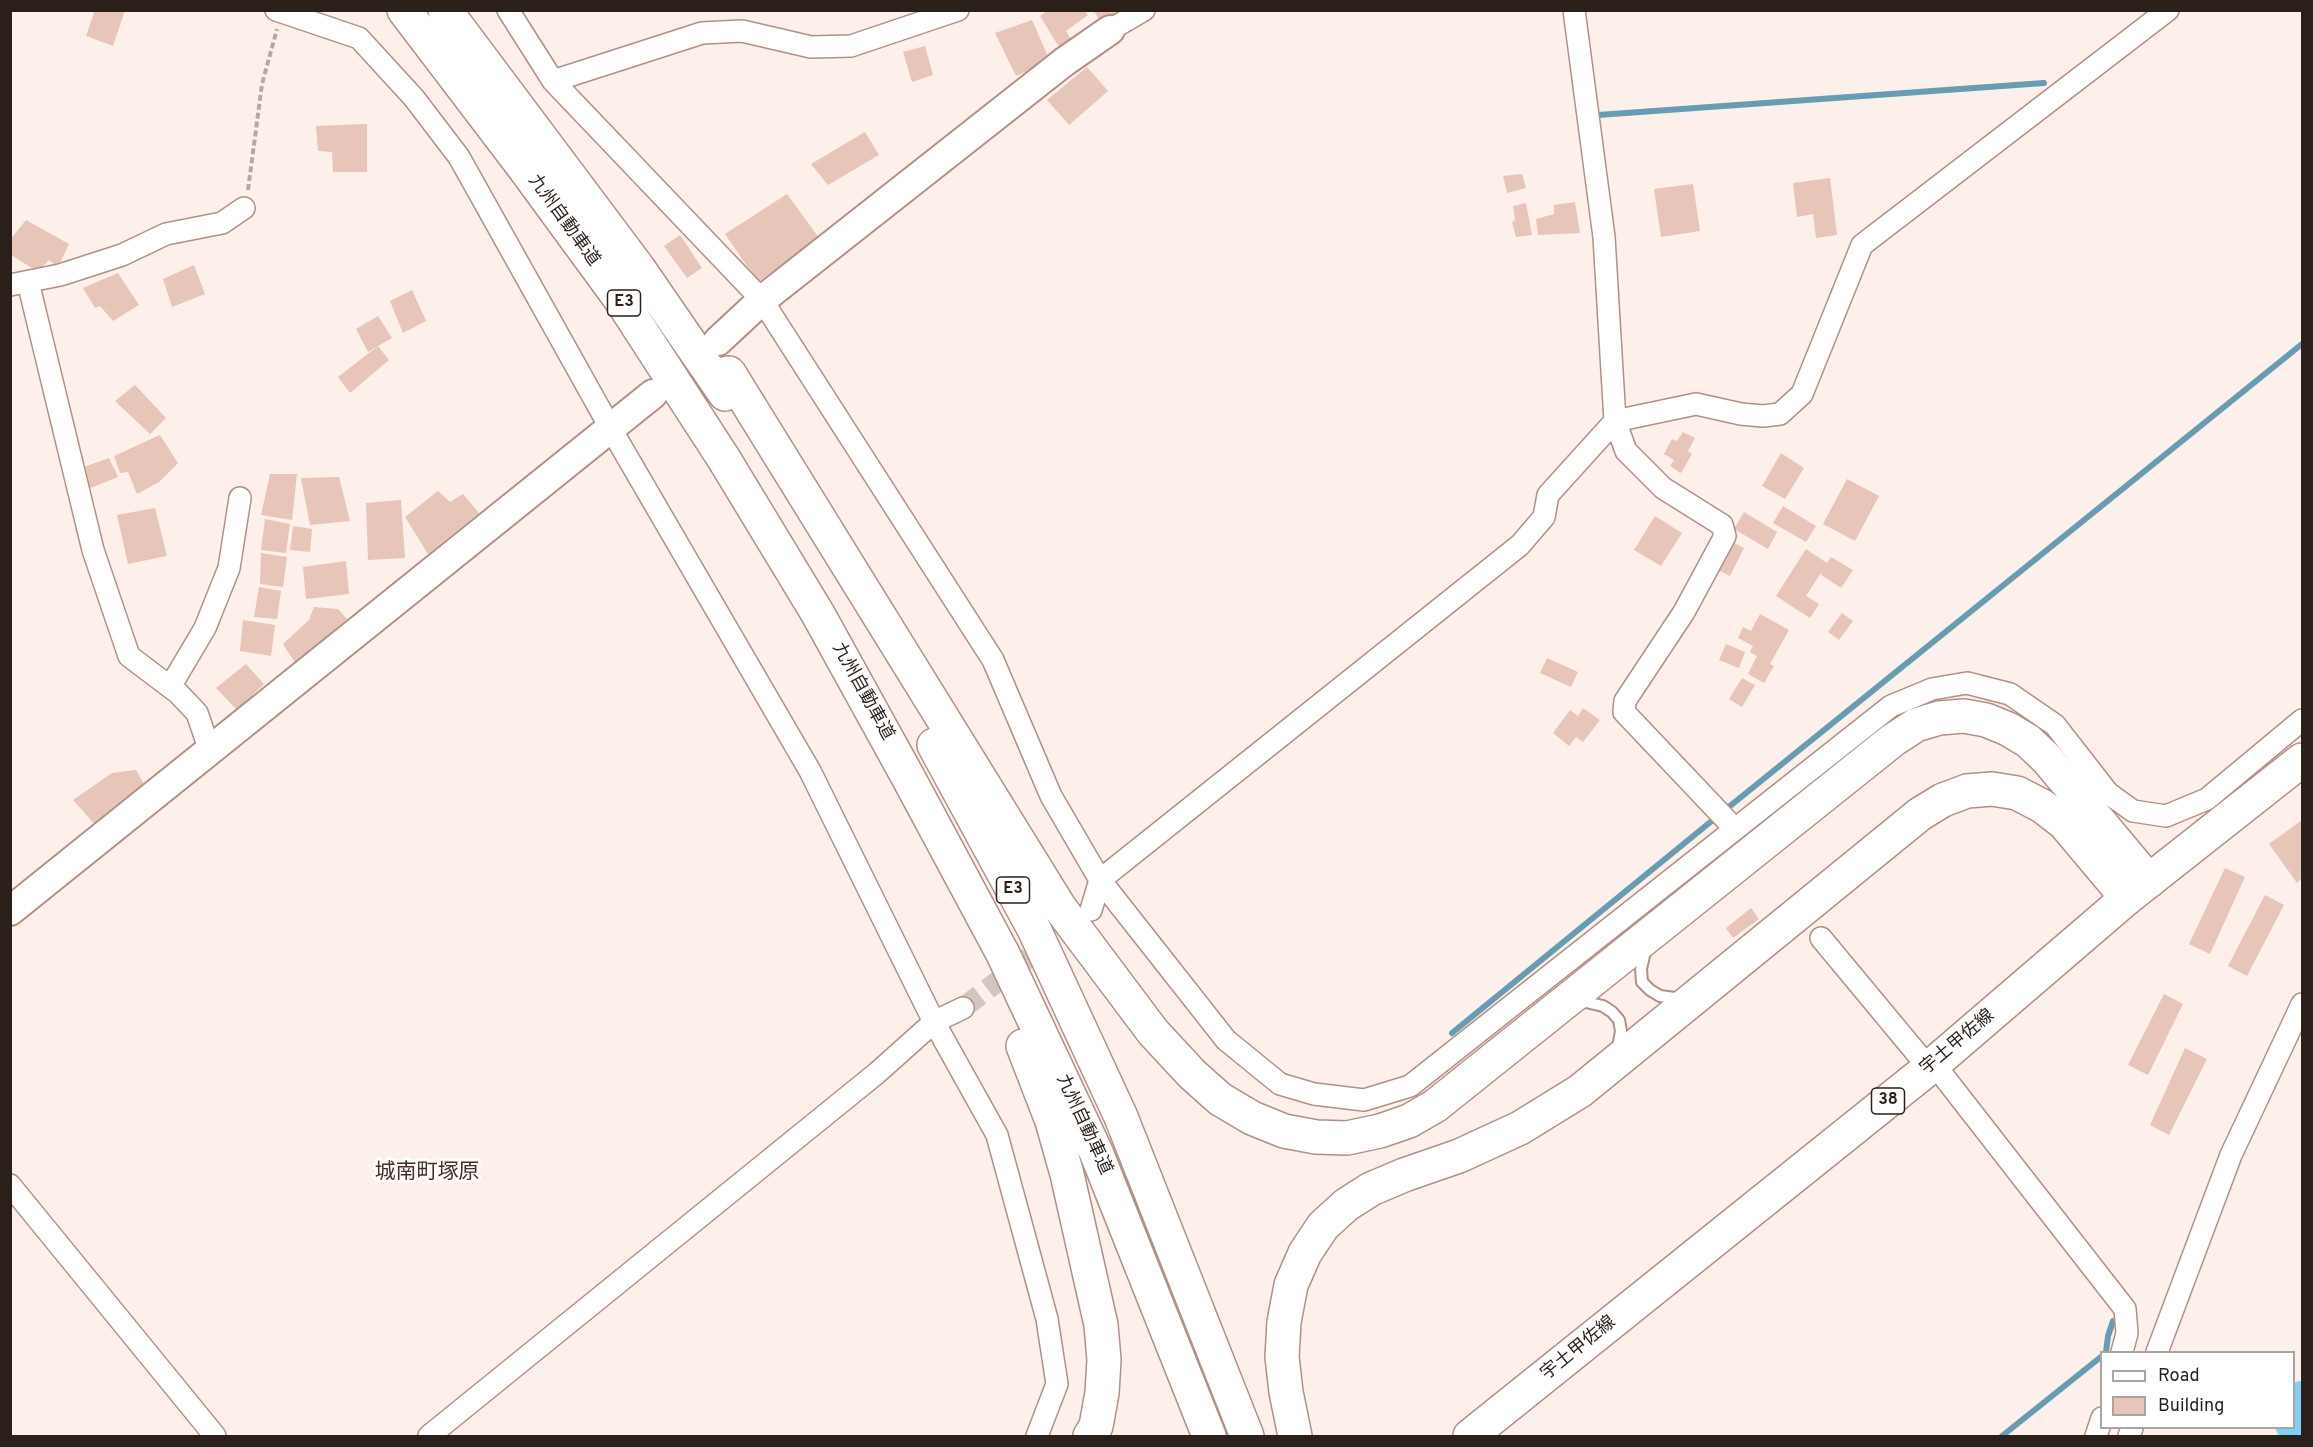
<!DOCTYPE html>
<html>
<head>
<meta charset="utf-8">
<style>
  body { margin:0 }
  #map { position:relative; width:2313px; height:1447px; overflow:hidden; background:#fdefe9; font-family:Overpass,sans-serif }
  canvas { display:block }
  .frame { position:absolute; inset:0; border:12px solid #2b1f1a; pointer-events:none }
  .legend { position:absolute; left:2100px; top:1351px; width:195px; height:78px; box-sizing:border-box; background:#fff; border:2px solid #aaa5a3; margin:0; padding:8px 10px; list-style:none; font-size:18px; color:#2b1f1a }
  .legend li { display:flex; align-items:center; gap:12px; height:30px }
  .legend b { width:30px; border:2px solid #aaa5a3 }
</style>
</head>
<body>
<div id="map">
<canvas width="2313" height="1447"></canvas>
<div class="frame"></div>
<ul class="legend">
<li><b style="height:8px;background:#fff"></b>Road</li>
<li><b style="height:16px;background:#e7c5b8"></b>Building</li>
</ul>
</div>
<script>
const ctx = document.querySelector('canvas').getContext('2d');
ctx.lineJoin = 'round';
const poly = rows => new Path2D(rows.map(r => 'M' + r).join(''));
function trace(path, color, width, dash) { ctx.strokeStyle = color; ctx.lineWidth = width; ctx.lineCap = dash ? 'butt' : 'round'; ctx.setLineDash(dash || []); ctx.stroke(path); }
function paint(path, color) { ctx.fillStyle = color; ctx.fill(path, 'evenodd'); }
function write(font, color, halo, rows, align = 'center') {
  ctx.font = font + ' Overpass,"Noto Sans JP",sans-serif'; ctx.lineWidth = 6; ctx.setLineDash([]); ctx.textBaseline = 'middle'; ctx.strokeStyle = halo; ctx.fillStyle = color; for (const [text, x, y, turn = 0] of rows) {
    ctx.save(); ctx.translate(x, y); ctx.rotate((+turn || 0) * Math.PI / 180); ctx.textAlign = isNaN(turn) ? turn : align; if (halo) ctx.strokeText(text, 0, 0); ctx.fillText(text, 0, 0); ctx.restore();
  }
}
trace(poly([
  [1598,115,2044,83],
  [1452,1033,1730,806,2302,344],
  [2106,1352,2108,1336,2113,1321],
  [2002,1436,2102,1356]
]), '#689cb2', 6);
trace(poly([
  [2294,1424,2302,1400]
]), '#82d1f3', 38);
paint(poly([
  [95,10,125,10,113,46,86,36],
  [1048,10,1084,10,1088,15,1066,31,1071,39,1059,47,1040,16],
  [1093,10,1128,10,1103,25],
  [1032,20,1050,61,1016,76,995,33],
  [925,46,933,75,912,82,903,52],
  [1087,67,1108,91,1069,125,1047,100],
  [367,124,367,172,333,172,332,152,318,151,316,126],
  [865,132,879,155,828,185,811,164],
  [1522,174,1526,188,1507,193,1503,176],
  [1830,178,1837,235,1816,238,1813,214,1797,217,1793,183],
  [1693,184,1700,231,1661,237,1654,189],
  [787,194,819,238,758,282,725,234],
  [1575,202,1580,233,1538,235,1536,219,1554,214,1554,205],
  [1526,203,1532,235,1516,237,1512,222,1515,220,1513,206],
  [26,220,69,244,58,267,49,260,38,272,10,254,10,240],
  [680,235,702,268,687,278,664,246],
  [194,265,205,294,172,307,163,279],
  [118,273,139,305,113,321,100,306,95,308,83,288],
  [412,290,426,321,403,333,390,301],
  [378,316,392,338,378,346,389,360,350,393,338,377,378,346,368,352,356,329],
  [135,385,166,418,150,434,115,401],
  [1683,432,1695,438,1688,451,1692,454,1681,473,1670,466,1674,460,1664,454,1672,439,1677,441],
  [160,435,178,463,159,482,137,494,128,472,120,473,114,456],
  [1781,453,1804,468,1785,499,1762,486],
  [109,458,118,477,88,489,81,468],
  [270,474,297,474,292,520,261,515],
  [339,477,350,521,310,525,301,478],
  [1847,479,1879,496,1855,541,1823,524],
  [438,491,450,502,463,494,479,513,428,554,405,517],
  [401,500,405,558,368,560,366,503],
  [1783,506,1816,526,1806,542,1773,523],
  [155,508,167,556,128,564,117,515],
  [1744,512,1777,532,1768,549,1734,529],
  [1655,516,1682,533,1661,566,1634,550],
  [265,519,290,524,286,553,261,550],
  [293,526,312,529,310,552,290,550],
  [1730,541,1744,548,1730,576,1716,569],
  [1806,549,1827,563,1831,557,1853,570,1841,588,1820,574,1806,596,1819,604,1810,618,1776,596],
  [261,553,287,557,283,587,260,584],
  [346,561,349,594,306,599,303,567],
  [259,587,281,591,277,619,254,617],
  [314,607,338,609,347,619,296,664,283,644,309,620],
  [1842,613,1853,621,1839,640,1828,632],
  [1760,614,1789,630,1770,664,1774,666,1764,683,1748,674,1757,656,1750,652,1753,646,1738,638,1743,627,1751,631],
  [243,620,275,625,271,656,240,651],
  [1726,644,1745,652,1739,668,1719,660],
  [1547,658,1578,672,1571,687,1540,673],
  [246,664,264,684,237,710,216,688],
  [1742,678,1755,685,1742,707,1729,699],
  [1583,708,1600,720,1583,742,1576,737,1569,746,1553,733,1570,710,1578,716],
  [136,770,148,791,98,828,73,800,112,773],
  [2302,820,2302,878,2297,883,2269,844],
  [2225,868,2245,877,2210,954,2189,944],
  [2265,895,2284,905,2247,976,2228,966],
  [1751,908,1759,919,1733,938,1726,928],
  [2164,994,2183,1004,2148,1075,2128,1065],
  [2185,1048,2207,1059,2169,1135,2150,1125]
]), '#e7c5b8');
trace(poly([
  [963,1008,1081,917]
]), '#d3c5c0', 21, [21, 10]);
const lane = poly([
  [1646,947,1641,969,1642,982,1650,990,1660,996,1682,999],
  [1576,1004,1586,1002,1603,1006,1612,1012,1619,1020,1621,1031,1618,1048]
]);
const street = poly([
  [276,10,359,38,414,98,459,157,611,429,810,771,934,1022,997,1135,1047,1319,1057,1384,1037,1436],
  [508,10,553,81,762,300,993,660,1051,796,1100,880,1226,1040,1280,1084,1314,1094,1364,1100,1410,1086,1891,706,1932,689,1967,683,2010,694,2055,725,2108,793,2133,811,2166,816,2207,799,2302,720],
  [1574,10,1604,237,1615,421,1626,451,1663,488,1722,525,1725,536,1684,612,1625,701,1624,712,1735,829],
  [1110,30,1144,10],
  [553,81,702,33,742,31,811,47,851,46,958,10],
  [28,282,93,550,129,656,178,693,197,713,210,751],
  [10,285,60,275,122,255,166,234,222,223,244,208],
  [170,687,205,628,229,568,240,498],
  [1091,910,1100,880,1520,545,1544,517,1548,495,1615,421,1696,404,1741,414,1763,416,1780,414,1802,394,1862,245,2168,10],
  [1821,938,1929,1068],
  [1934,1064,2125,1309,2127,1333,2122,1352],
  [10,1185,215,1436],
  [2157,1352,2231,1155,2302,1004],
  [429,1436,877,1073,934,1022,963,1008],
  [2096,1436,2102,1418],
  [2129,1436,2132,1428]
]);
const secondary = poly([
  [718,341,762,300,1064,62,1110,30],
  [10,911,653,394]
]);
const primary = poly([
  [1470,1436,1929,1068,2127,898,2302,760]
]);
const highway = poly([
  [404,10,525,169,621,300,724,459,818,614,908,777,1003,954,1096,1152,1209,1436],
  [445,10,639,269,725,394],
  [713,376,729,373,1060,908,1153,1032,1192,1074,1220,1099,1252,1118,1284,1131,1316,1137,1347,1138,1380,1131,1409,1121,1435,1106,1893,740,1916,725,1939,718,1964,716,1986,720,2008,729,2028,741,2047,759,2149,881],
  [934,745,1034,929,1121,1117,1247,1436],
  [1023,1046,1052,1121,1067,1174,1101,1325,1104,1360,1102,1393,1096,1426,1090,1436],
  [1295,1436,1286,1392,1282,1357,1284,1322,1291,1285,1305,1253,1323,1226,1346,1205,1371,1189,1404,1175,1459,1156,1520,1128,1580,1091,1920,814,1943,800,1967,791,1992,789,2017,793,2042,806,2064,823,2127,898]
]);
trace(lane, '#b19185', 14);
trace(street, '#b19185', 24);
trace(secondary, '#b19185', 32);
trace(primary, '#b19185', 36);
trace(highway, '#b19185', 36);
trace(poly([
  [248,190,262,84,277,29]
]), '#b6a9a3', 4, [6, 3]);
trace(lane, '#fff', 10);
trace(street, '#fff', 21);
trace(secondary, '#fff', 28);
trace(primary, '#fff', 33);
trace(highway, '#fff', 33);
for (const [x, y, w] of [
  [624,303,33],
  [1013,890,33],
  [1888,1101,33]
]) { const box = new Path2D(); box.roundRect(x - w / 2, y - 13, w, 26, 4.5); ctx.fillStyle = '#fff'; ctx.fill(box); trace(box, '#2b1f1a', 1.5); }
write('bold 16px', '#2b1f1a', null, [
  ["E3",624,303],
  ["E3",1013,890],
  ["38",1888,1101]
]);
write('18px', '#2b1f1a', '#fff', [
  ["九州自動車道",563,221,54],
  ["九州自動車道",862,692,61],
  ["宇土甲佐線",1958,1043,-40],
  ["九州自動車道",1083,1125,65],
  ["宇土甲佐線",1579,1349,-39]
]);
write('21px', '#482e23', '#fff', [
  ["城南町塚原",427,1174]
]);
</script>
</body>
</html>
